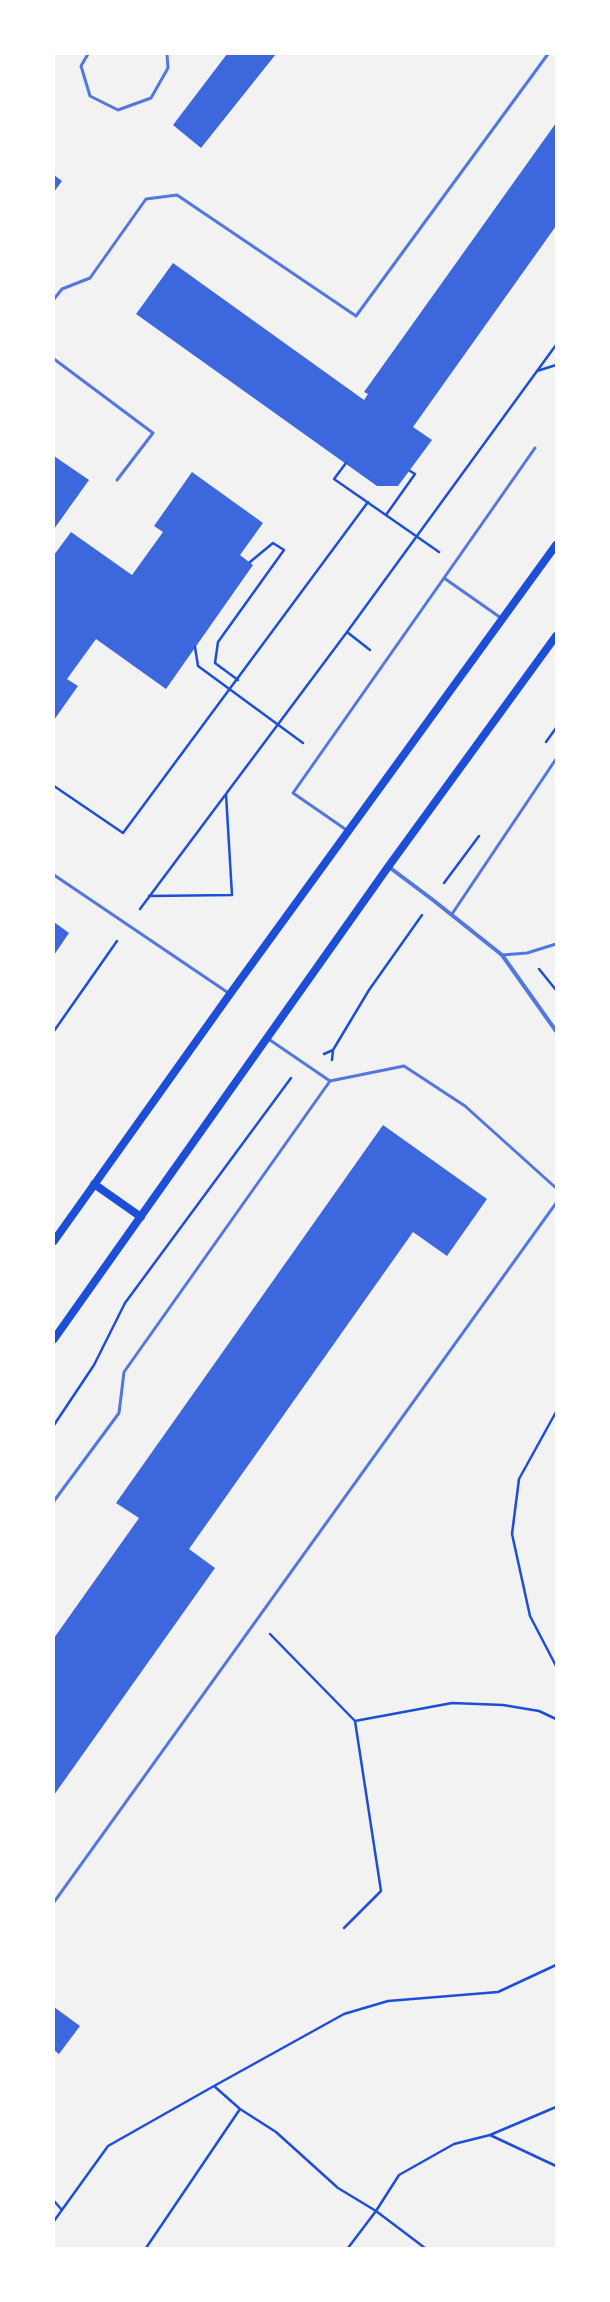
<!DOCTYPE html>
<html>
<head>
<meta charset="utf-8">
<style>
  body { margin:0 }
  #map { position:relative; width:610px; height:2302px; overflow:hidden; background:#f2f2f2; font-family:"DejaVu Sans",sans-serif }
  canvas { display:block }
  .frame { position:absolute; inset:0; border:55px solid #fff; pointer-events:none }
</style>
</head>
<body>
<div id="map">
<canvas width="610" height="2302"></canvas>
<div class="frame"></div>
</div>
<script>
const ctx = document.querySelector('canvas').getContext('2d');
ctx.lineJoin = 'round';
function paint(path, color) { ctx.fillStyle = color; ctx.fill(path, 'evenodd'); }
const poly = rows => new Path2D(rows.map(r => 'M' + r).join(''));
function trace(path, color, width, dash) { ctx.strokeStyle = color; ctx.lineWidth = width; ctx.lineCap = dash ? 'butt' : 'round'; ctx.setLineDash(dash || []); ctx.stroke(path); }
paint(poly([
  [227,54,276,54,201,148,173,125],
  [556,123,556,226,413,427,432,440,398,486,377,486,136,314,173,263,364,400,368,394,364,392],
  [54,175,62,181,54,192],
  [54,456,89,480,54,529],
  [192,472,263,523,240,555,253,565,166,689,96,639,67,679,78,686,54,720,54,555,71,532,132,575,163,532,154,526],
  [54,922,69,933,54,955],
  [383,1125,487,1199,447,1256,413,1232,189,1549,215,1568,54,1795,54,1638,139,1518,116,1503],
  [54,2007,80,2026,59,2054,54,2050]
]), '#3d67dc');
trace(poly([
  [537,371,556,365],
  [346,463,334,479,439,552],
  [386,515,415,474,410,471],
  [347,632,370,650],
  [195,647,198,666,303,743],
  [238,680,215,663,218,642,284,550,273,543,250,562],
  [546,742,556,728],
  [54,786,123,833,368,502],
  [444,883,479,836],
  [149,896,232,895,226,794],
  [140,909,347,632,556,345],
  [539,969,556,990],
  [54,1031,117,941],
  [324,1054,333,1050,369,990,422,915],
  [332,1060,333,1050],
  [556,1412,519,1479,512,1534,530,1616,556,1666],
  [54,1425,94,1365,125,1303,291,1078],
  [270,1634,355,1721,381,1891,344,1928],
  [355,1721,452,1703,503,1705,539,1711,556,1719],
  [214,2086,344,2014,388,2001,498,1992,556,1965],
  [490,2135,556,2107],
  [54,2201,62,2210],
  [54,2221,108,2146,214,2086,240,2109,276,2132,338,2188,376,2211,425,2248],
  [146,2248,240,2109],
  [348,2248,376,2211,399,2175,454,2144,490,2135,556,2166]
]), '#1d4ed8', 2.5);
trace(poly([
  [88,54,81,66,90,96,118,110,151,98,168,68,167,54],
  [54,299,62,289,90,278,146,199,177,195,356,316,548,54],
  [54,359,153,433,117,480],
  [444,578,535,448],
  [348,831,293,793,444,578,501,618],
  [54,875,230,994],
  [452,914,556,759],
  [502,955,527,953,556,944],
  [267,1038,330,1081,404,1066,465,1106,556,1188],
  [54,1501,119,1413,124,1372,330,1081],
  [54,1902,556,1203]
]), '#5277de', 3);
trace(poly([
  [389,867,433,900,502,955,556,1031]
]), '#5277de', 4);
trace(poly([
  [94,1184,141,1217],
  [54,1241,230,994,556,545],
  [54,1339,388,867,556,636]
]), '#1d4ed8', 8);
</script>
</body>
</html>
